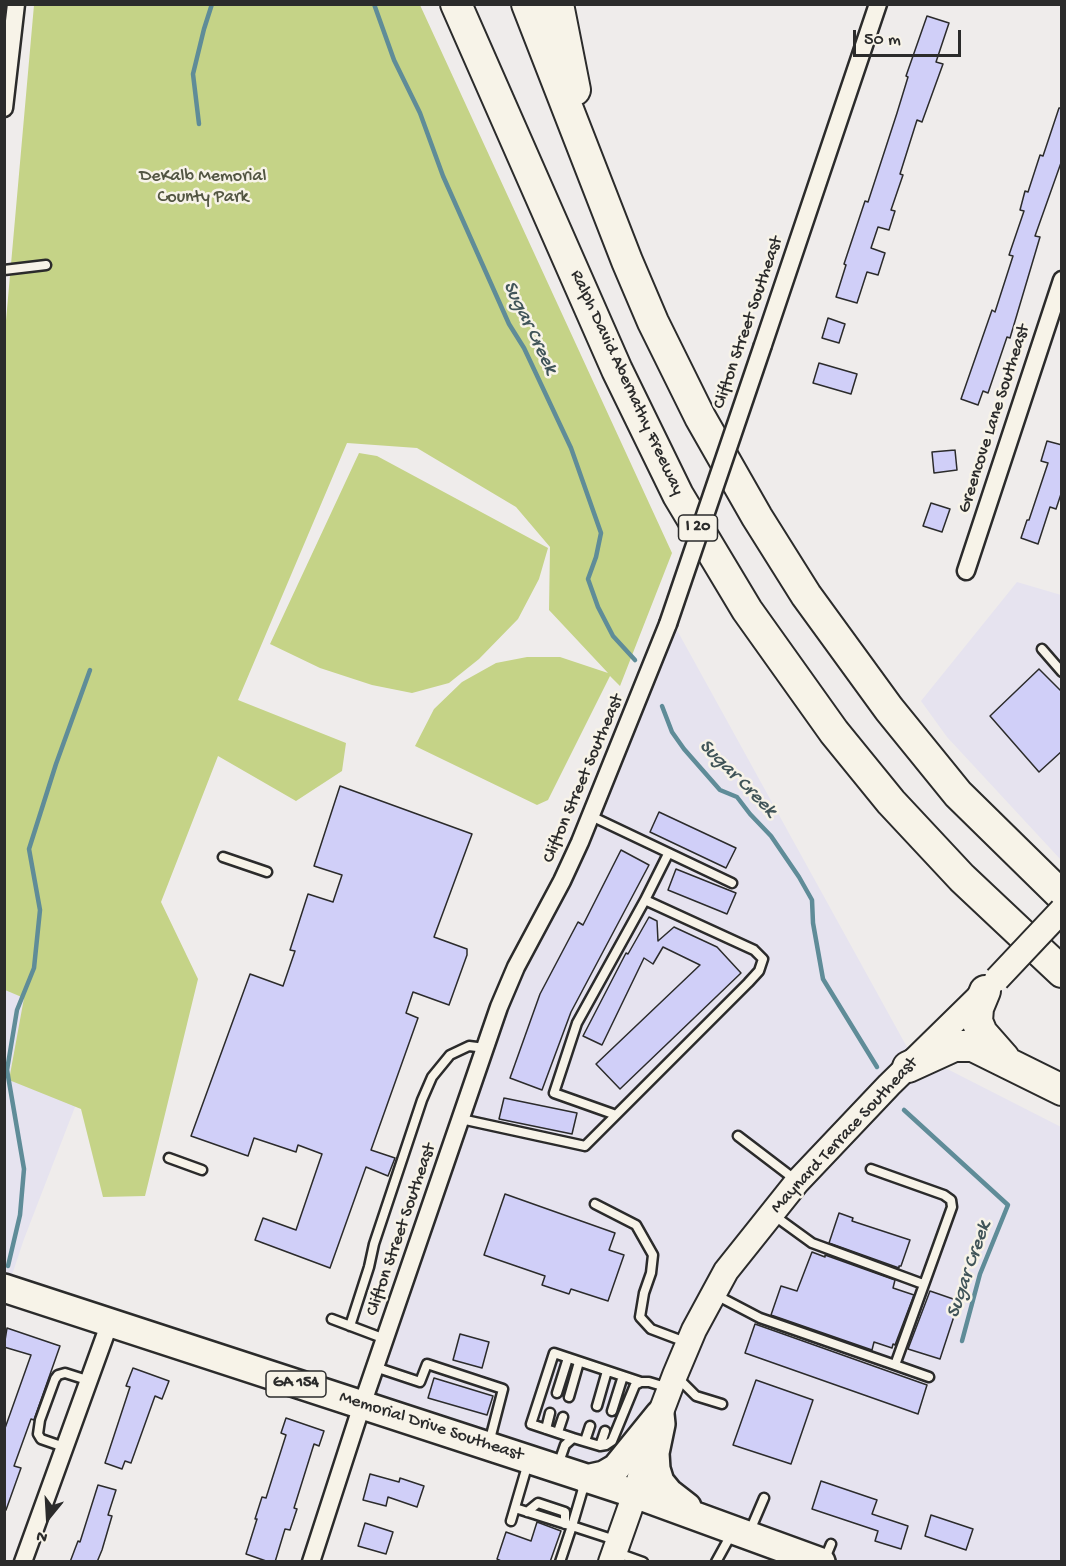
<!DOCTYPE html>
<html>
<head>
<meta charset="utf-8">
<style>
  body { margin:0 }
  #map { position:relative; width:1066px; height:1566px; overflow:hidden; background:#efeceb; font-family:"Gochi Hand",sans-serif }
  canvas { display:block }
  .frame { position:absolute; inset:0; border:6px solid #2b2b2b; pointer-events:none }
  .north { position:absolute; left:18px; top:1488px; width:60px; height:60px; -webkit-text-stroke:4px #f7f3e8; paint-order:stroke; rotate:198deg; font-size:16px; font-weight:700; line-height:24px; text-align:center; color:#2b2b2b }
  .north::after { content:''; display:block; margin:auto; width:21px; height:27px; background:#2b2b2b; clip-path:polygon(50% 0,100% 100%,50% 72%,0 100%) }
  .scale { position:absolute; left:853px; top:30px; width:108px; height:27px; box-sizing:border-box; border:3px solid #2b2b2b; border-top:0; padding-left:8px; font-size:18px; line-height:21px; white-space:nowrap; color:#2b2b2b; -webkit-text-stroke:4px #f7f3e8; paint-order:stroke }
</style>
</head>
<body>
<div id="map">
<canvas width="1066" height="1566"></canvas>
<div class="frame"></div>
<div class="north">N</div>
<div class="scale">50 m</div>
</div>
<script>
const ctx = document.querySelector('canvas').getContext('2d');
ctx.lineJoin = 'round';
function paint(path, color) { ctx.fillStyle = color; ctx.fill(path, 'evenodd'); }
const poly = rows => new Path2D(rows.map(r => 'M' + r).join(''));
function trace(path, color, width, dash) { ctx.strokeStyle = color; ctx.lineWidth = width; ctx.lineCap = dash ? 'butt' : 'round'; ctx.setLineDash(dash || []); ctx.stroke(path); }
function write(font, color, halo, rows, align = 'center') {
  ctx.font = font + ' "Gochi Hand",sans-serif'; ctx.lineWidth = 5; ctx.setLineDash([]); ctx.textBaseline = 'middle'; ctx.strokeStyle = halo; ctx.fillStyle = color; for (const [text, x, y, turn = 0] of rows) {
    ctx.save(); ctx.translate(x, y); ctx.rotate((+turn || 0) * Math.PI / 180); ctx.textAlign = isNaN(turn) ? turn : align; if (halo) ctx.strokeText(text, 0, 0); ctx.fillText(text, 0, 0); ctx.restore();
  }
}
paint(poly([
  [1017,582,1061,595,1061,860,947,737,921,701],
  [667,612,908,1049,1061,1127,1061,1561,806,1561,358,1411,515,976],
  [5,925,129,967,24,1239,6,1293,5,1293]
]), '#e6e3ef');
paint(poly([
  [34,5,420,5,672,553,620,686,610,676,548,800,537,805,415,746,434,709,462,682,496,663,527,657,560,657,608,673,549,610,550,547,516,507,417,448,347,443,238,700,346,743,342,771,296,801,218,756,161,902,198,979,145,1196,103,1197,81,1109,9,1080,24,998,5,990,4,343],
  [359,453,377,456,548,548,539,579,518,619,479,659,449,683,412,693,372,685,320,668,270,644]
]), '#c5d387');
trace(poly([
  [374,4,394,60,420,113,443,176,509,324,524,348,571,448,601,533,596,557,588,579,598,607,613,636,635,660],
  [199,124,193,74,204,29,212,4],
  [662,706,672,732,684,749,720,790,737,797,750,814,771,836,799,877,812,900,813,923,823,979,877,1067],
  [904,1110,1008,1205,980,1274,962,1341],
  [8,1266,20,1215,24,1169,7,1070,17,1010,34,968,40,910,29,849,56,764,90,670]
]), '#5f8c98', 4.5);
const building = poly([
  [927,16,949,23,936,62,943,64,922,122,917,120,900,174,903,175,891,210,895,211,889,230,878,227,871,248,885,253,878,275,867,272,857,303,836,297,846,265,844,264,865,201,868,202,897,113,908,77,906,76,927,16],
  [1059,108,1062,108,1062,160,1035,236,1040,237,1010,338,1007,337,988,393,983,391,978,405,961,399,992,310,995,312,1013,256,1009,255,1024,211,1020,210,1025,191,1028,192,1040,155,1043,156,1059,108],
  [828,318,845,324,839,343,822,338,828,318],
  [819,363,857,374,851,394,813,383,819,363],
  [1047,441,1062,445,1062,491,1056,509,1050,507,1038,544,1021,538,1027,520,1029,520,1048,463,1041,461,1047,441],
  [955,450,957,470,934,473,932,452,955,450],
  [931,503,950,509,942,532,923,526,931,503],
  [1039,669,1062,692,1062,751,1039,772,990,716,1039,669],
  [340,786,472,834,434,937,467,949,467,955,449,1005,413,992,406,1013,418,1018,371,1150,395,1158,388,1176,366,1167,330,1268,255,1240,263,1218,296,1230,322,1154,298,1145,296,1152,254,1138,248,1156,191,1136,250,974,283,986,295,951,290,950,308,894,333,902,342,875,314,866,340,786],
  [659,812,736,848,726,868,650,832,659,812],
  [621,850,649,865,571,1012,542,1090,510,1078,540,994,578,922,583,925,621,850],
  [676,869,736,893,727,914,668,890,676,869],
  [649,917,657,921,658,941,674,927,717,947,741,973,620,1089,596,1064,700,965,663,947,653,964,644,958,602,1045,583,1036,626,953,628,954,649,917],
  [504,1098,577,1113,572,1134,499,1119,504,1098],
  [505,1194,615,1233,609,1250,624,1255,608,1301,571,1289,569,1294,542,1285,545,1276,484,1255,505,1194],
  [839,1213,853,1218,852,1221,910,1240,901,1266,899,1266,899,1268,829,1243,839,1213],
  [812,1252,825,1257,825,1255,895,1280,893,1288,914,1295,895,1345,893,1344,892,1348,874,1342,872,1350,771,1315,781,1286,797,1291,812,1252],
  [930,1291,959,1301,940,1359,908,1349,930,1291],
  [755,1324,927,1385,918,1414,745,1353,755,1324],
  [7,1328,60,1346,34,1420,31,1419,14,1466,21,1468,6,1510,4,1510,4,1431,31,1355,4,1347,7,1328],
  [460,1334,489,1342,482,1368,453,1360,460,1334],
  [133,1368,169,1381,162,1399,155,1396,131,1463,125,1461,122,1469,105,1463,130,1387,126,1386,133,1368],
  [434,1378,493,1396,487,1415,428,1398,434,1378],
  [756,1380,813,1400,791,1464,733,1445,756,1380],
  [286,1418,324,1431,319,1446,314,1444,294,1508,297,1509,290,1530,285,1529,275,1562,269,1562,246,1554,257,1519,255,1519,262,1497,266,1498,286,1435,281,1433,286,1418],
  [370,1474,399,1482,400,1478,424,1486,417,1507,388,1497,386,1506,363,1500,370,1474],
  [821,1481,877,1500,872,1514,908,1526,901,1549,875,1541,878,1531,812,1509,821,1481],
  [98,1485,116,1490,108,1515,112,1516,102,1550,97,1562,70,1562,78,1541,80,1542,98,1485],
  [931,1515,973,1529,966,1550,925,1536,931,1515],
  [537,1522,561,1531,550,1562,503,1562,497,1559,506,1532,531,1541,537,1522],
  [365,1523,393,1532,386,1554,358,1546,365,1523]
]);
paint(building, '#d0cff8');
trace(building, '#2b2b2b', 1.5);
const lane = poly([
  [4,270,46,265],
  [1042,649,1062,672],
  [591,816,732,883],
  [223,857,267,872],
  [645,900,668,854],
  [461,1119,585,1146,748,983,759,971,763,959,754,950,645,900,577,1023,554,1093,616,1115],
  [738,1136,797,1181],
  [169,1158,202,1170],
  [595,1204,636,1225,653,1255,651,1273,644,1293,640,1317,651,1329,688,1343],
  [772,1214,812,1243,923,1284],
  [716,1295,760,1318,895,1365,952,1207,951,1200,944,1195,871,1169],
  [332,1319,385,1339],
  [350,1326,369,1267,374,1244,422,1100,432,1077,450,1055,469,1046,485,1048],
  [895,1365,929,1377],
  [375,1367,420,1382,427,1364,503,1389,489,1443],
  [677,1377,696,1396,722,1404],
  [557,1393,568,1358],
  [569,1397,579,1362],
  [597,1406,607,1371],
  [612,1411,623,1376],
  [546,1429,550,1413],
  [558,1432,563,1417],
  [573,1438,531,1424,554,1353,641,1382],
  [585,1441,590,1426],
  [600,1446,605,1431],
  [64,1447,41,1439,38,1434,40,1420,55,1379,58,1375,65,1373,87,1380],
  [558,1465,565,1445,573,1438,600,1446,606,1445,612,1441,635,1385,641,1382,649,1382,669,1388],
  [515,1508,572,1526,585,1482],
  [527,1512,538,1503,565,1512,565,1524],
  [511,1521,528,1463],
  [749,1533,764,1498],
  [618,1553,643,1562],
  [824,1561,831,1544],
  [560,1562,572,1526,615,1540],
  [716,1562,732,1533]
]);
const street = poly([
  [4,108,16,4],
  [763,345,878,4],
  [966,571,1062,280],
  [23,1562,110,1322],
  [311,1562,362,1405,499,1007,516,967,562,881,580,842,668,624]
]);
const secondary = poly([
  [611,1562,635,1494,653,1433,675,1375,694,1330,726,1271,797,1182,889,1085,986,990]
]);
const primary = poly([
  [4,1288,635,1494,821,1562],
  [660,1414,661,1424,655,1453,656,1469,660,1482,669,1493,687,1507],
  [586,1479,604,1475,616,1468,659,1415]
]);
const highway = poly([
  [456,4,617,370,678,495,747,610,834,732,891,802,962,878,1062,972],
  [527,4,627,261,653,322,700,417,757,517,806,595,889,709,958,794,1062,896],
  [558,4,575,90],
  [985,991,978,1008,977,1021,982,1033,1004,1058],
  [908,1067,954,1046,973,1046,1062,1090]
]);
trace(lane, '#2b2b2b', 13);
trace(street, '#2b2b2b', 21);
trace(secondary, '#2b2b2b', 28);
trace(primary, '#2b2b2b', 32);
trace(highway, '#2b2b2b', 34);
trace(lane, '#f7f3e8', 8);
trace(street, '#f7f3e8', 16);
trace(secondary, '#f7f3e8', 24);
trace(primary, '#f7f3e8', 27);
trace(highway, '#f7f3e8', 30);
const streetBridge = poly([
  [668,624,763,345]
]);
const secondaryBridge = poly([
  [997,979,1062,910]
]);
trace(streetBridge, '#2b2b2b', 21, []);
trace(secondaryBridge, '#2b2b2b', 28, []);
trace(streetBridge, '#f7f3e8', 16);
trace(secondaryBridge, '#f7f3e8', 24);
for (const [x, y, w] of [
  [698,528,39],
  [296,1384,60]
]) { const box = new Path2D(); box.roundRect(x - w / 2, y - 13, w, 26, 4.5); ctx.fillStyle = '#f7f3e8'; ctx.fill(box); trace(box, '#2b2b2b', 1.5); }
write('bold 16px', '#2b2b2b', null, [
  ["I 20",698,528],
  ["GA 154",296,1384]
]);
write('18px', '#525542', '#f7f3e8', [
  ["DeKalb Memorial",203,177],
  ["County Park",203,198]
]);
write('18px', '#2b2b2b', '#f7f3e8', [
  ["Clifton Street Southeast",749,323,-71],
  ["Ralph David Abernathy Freeway",626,383,65],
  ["Greencove Lane Southeast",995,419,-72],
  ["Clifton Street Southeast",584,779,-67],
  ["Maynard Terrace Southeast",845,1136,-47],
  ["Clifton Street Southeast",402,1230,-71],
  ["Memorial Drive Southeast",431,1427,18]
]);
write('italic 20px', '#405458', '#f7f3e8', [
  ["Sugar Creek",529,328,64],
  ["Sugar Creek",737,779,45],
  ["Sugar Creek",970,1270,-71]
]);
</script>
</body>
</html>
